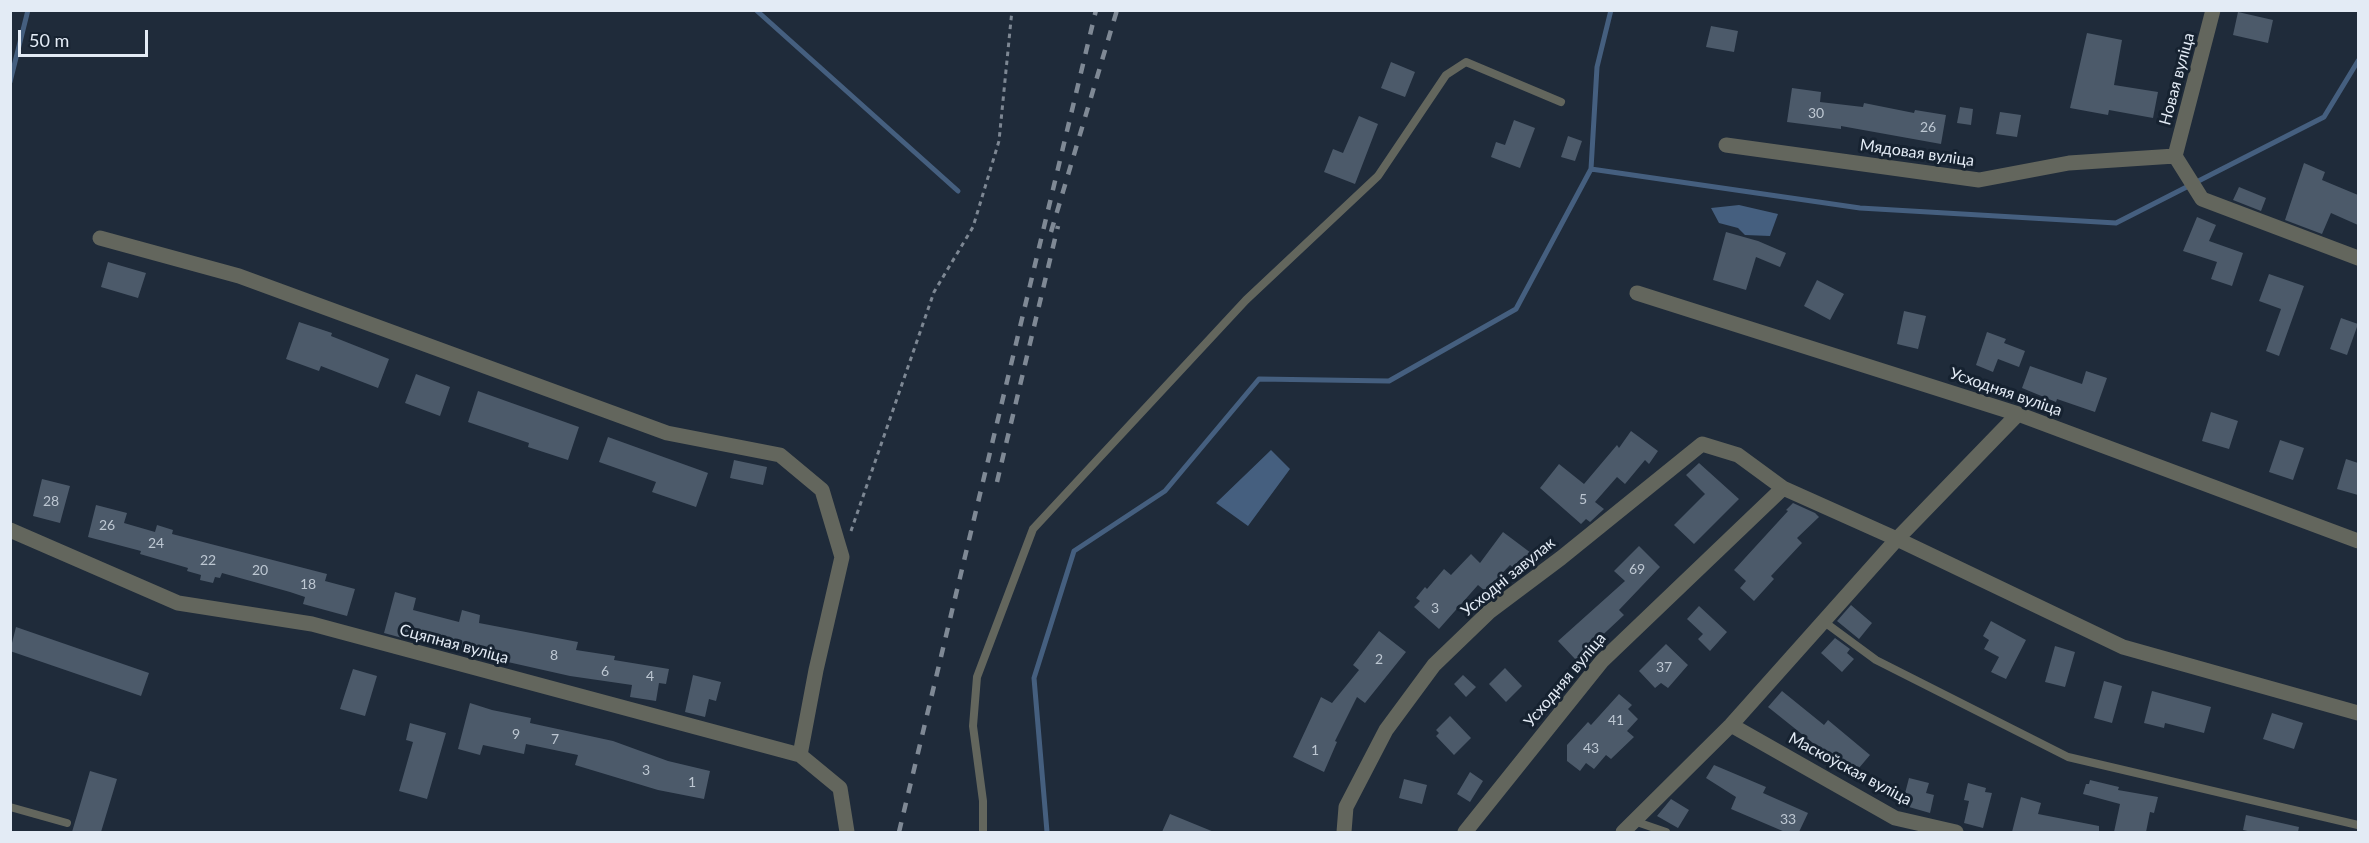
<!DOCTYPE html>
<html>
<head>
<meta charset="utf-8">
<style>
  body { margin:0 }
  #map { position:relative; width:2369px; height:843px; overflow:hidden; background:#1f2b3a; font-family:Lato,sans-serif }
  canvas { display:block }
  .frame { position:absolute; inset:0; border:12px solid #e3ebf5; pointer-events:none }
  .scale { position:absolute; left:18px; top:30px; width:130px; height:27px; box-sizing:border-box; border:3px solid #e3ebf5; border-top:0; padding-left:8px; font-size:18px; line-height:21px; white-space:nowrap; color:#e3ebf5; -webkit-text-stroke:4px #162230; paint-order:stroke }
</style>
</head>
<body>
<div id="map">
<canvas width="2369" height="843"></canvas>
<div class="frame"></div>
<div class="scale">50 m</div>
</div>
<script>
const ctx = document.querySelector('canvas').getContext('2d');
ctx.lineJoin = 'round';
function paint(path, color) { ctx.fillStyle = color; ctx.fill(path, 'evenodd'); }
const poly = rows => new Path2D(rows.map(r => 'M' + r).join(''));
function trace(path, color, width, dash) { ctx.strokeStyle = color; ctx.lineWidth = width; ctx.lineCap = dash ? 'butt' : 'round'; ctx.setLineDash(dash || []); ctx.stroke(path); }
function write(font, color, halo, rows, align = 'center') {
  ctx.font = font + ' Lato,sans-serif'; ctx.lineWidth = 6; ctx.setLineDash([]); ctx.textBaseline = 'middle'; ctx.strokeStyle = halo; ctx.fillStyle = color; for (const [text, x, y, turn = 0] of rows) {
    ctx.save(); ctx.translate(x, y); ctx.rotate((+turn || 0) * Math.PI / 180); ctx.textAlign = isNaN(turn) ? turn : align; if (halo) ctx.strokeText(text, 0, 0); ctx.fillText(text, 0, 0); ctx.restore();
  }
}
paint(poly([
  [1739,205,1778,214,1770,236,1745,235,1738,228,1719,223,1711,208],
  [1271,450,1290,469,1248,526,1216,503]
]), '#455f7f');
trace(poly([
  [756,10,958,191],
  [10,82,28,10],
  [1591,169,1860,208,2116,223,2324,117,2358,61],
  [1047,832,1034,678,1074,551,1165,491,1259,379,1389,381,1516,309,1591,169,1597,67,1611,10]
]), '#455f7f', 5);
paint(poly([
  [2238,12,2273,20,2268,43,2233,35],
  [1711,26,1738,31,1734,52,1706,47],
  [2087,33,2122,40,2114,85,2158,92,2153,118,2109,110,2108,115,2070,108],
  [1391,62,1415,72,1405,97,1381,88],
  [1792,88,1821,92,1820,102,1863,107,1864,103,1914,113,1915,110,1946,115,1941,144,1841,126,1841,129,1787,122],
  [1960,107,1973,109,1971,125,1957,123],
  [2000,112,2021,115,2017,137,1996,134],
  [1359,116,1378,124,1355,184,1324,172,1333,149,1343,153],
  [1514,120,1535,128,1520,168,1491,157,1496,142,1505,145],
  [1568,136,1582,141,1575,161,1561,157],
  [2304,163,2325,172,2322,180,2358,195,2358,225,2331,213,2322,234,2285,220],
  [2239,187,2266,198,2261,211,2233,200],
  [2197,217,2216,225,2209,241,2243,253,2232,286,2211,279,2217,262,2183,251],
  [1726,232,1758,241,1786,253,1780,267,1756,257,1746,290,1713,280],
  [108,262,146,273,138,298,101,287],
  [2269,274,2304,286,2279,356,2266,351,2281,309,2259,301],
  [1817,280,1844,294,1830,320,1804,306],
  [1904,311,1926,316,1918,349,1897,344],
  [2341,318,2358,324,2347,355,2330,349],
  [299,322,332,333,331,336,389,359,378,388,321,366,319,371,286,359],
  [1987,332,2006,339,2004,343,2025,351,2019,367,1998,359,1993,372,1976,365],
  [2030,366,2082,384,2086,371,2107,378,2095,412,2057,399,2056,402,2022,388],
  [416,374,450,387,440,416,405,403],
  [478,391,579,427,568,460,528,447,529,443,468,422],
  [2211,412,2238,421,2229,449,2202,441],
  [1631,431,1658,451,1649,464,1645,460,1625,484,1617,477,1595,502,1604,509,1590,522,1586,519,1581,524,1540,488,1559,464,1584,484,1617,445,1619,448],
  [608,437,708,473,696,507,652,492,656,482,599,462],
  [2280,440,2304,448,2293,480,2269,472],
  [2346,459,2358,463,2358,495,2337,489],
  [734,460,767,467,763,485,730,478],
  [1699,463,1739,499,1694,544,1674,525,1705,494,1686,475],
  [42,479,70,486,60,523,33,516],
  [1793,503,1815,513,1819,517,1797,538,1802,543,1771,576,1774,579,1754,601,1740,588,1746,581,1734,570,1788,511,1786,510],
  [96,505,127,513,124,523,155,532,157,525,173,530,172,534,327,574,325,581,355,589,347,616,303,604,305,597,290,592,222,573,220,578,215,577,213,583,200,580,201,575,187,571,188,568,140,554,141,551,88,537],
  [1503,532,1531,553,1518,571,1510,565,1485,591,1478,585,1439,629,1414,607,1420,601,1416,598,1425,587,1427,589,1444,569,1451,575,1471,554,1480,563],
  [1639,546,1660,567,1619,610,1624,615,1576,660,1558,641,1625,581,1614,571],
  [395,592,416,598,413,610,459,622,462,610,480,615,479,623,578,642,576,650,615,656,614,660,669,669,666,684,659,683,656,701,630,697,632,685,570,676,490,658,490,655,439,642,440,637,409,628,406,639,384,633],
  [1851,605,1872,623,1859,639,1837,621],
  [1699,606,1727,632,1710,651,1698,639,1703,634,1687,619],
  [1991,621,2026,640,2006,679,1991,672,1999,657,1984,649,1989,640,1983,636],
  [16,627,149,673,141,696,10,651],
  [1379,631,1406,652,1365,703,1357,697,1335,741,1337,742,1324,772,1293,757,1321,697,1332,703,1359,670,1353,665],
  [1835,638,1850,649,1847,653,1854,659,1842,672,1821,653],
  [1666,644,1688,665,1668,688,1661,683,1655,688,1639,671],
  [2055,646,2075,652,2065,687,2045,682],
  [1505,668,1522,686,1506,702,1489,684],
  [353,669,377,676,365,716,340,709],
  [693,675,721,682,716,701,709,699,705,717,685,712],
  [1463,675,1476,687,1466,697,1454,684],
  [2104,681,2122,686,2112,723,2094,718],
  [1782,691,1824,725,1828,720,1870,755,1853,775,1768,707],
  [2152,691,2211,707,2204,733,2165,723,2164,728,2144,723],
  [1619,694,1632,705,1628,709,1638,719,1627,731,1634,737,1611,759,1606,755,1594,769,1586,763,1580,771,1567,761,1567,745,1588,722,1591,725],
  [470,703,492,710,531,718,530,723,613,741,668,761,710,771,704,799,658,790,575,765,578,755,526,744,524,754,483,745,480,755,458,749],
  [2272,713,2303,723,2294,749,2263,739],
  [1450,716,1471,738,1454,755,1436,736,1439,733,1436,730],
  [410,723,446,733,427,799,399,791,413,742,406,740],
  [1714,765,1766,787,1763,793,1808,813,1799,832,1785,832,1731,809,1736,797,1706,778],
  [90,771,117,779,101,832,72,832],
  [1470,772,1483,781,1470,802,1457,794],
  [1909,778,1929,783,1926,793,1934,795,1930,813,1902,805],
  [1404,779,1427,785,1422,804,1399,798],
  [2090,780,2119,787,2118,790,2158,797,2154,813,2150,812,2146,832,2114,832,2120,804,2083,794,2086,784,2089,784],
  [1968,783,1986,788,1985,792,1992,793,1983,828,1964,823,1969,801,1964,800],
  [2021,797,2041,803,2038,814,2099,826,2099,832,2012,832],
  [1671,799,1689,810,1678,828,1657,816],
  [1170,814,1214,832,1162,832],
  [2246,815,2299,827,2298,832,2252,832,2243,830]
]), '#4c5a6a');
trace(poly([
  [851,531,934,292,973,227,999,141,1012,10]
]), '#7d8793', 3, [4.5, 4.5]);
trace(poly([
  [1823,621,1876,660,2068,757,2358,825],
  [10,807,67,823],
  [1634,821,1666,832],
  [983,832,983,801,973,726,977,677,1033,529,1246,300,1378,176,1446,75,1466,62,1561,102]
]), '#63665d', 8);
trace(poly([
  [1726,145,1979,180,2069,163,2175,156],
  [2175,156,2202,199,2358,258],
  [2175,156,2213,10],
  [100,238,239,276,667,433,780,455,822,490,842,557,816,670,800,755],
  [1637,293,2018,414,2358,541],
  [10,530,178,603,312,624,800,755,840,788,847,832],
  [1731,725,1895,818,1956,832],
  [1344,832,1346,807,1386,730,1434,665,1489,612,1561,558,1702,444,1738,455,1783,488,1897,539,2123,647,2358,713],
  [1465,832,1602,661,1783,488],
  [1623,832,1731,725,1897,539,2018,414]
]), '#63665d', 15);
trace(poly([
  [1051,232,1117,10],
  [997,482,1058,226],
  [899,832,1096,10]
]), '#7f8995', 4.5, [10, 10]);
write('14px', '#bdc7d2', null, [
  ["30",1816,113],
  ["26",1928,127],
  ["5",1583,499],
  ["28",51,501],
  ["26",107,525],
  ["24",156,543],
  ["22",208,560],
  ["69",1637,569],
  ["20",260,570],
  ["18",308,584],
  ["3",1435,608],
  ["8",554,655],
  ["2",1379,659],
  ["37",1664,667],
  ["6",605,671],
  ["4",650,676],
  ["41",1616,720],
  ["9",516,734],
  ["7",555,739],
  ["43",1591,748],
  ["1",1315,750],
  ["3",646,770],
  ["1",692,782],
  ["33",1788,819]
]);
write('16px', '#e3ebf5', '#162230', [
  ["Новая вуліца",2177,79,-75],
  ["Мядовая вуліца",1917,153,8],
  ["Усходняя вуліца",2006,392,19],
  ["Усходні завулак",1508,577,-39],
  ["Сцяпная вуліца",454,644,15],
  ["Усходняя вуліца",1565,680,-50],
  ["Маскоўская вуліца",1850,769,28]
]);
</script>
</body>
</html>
